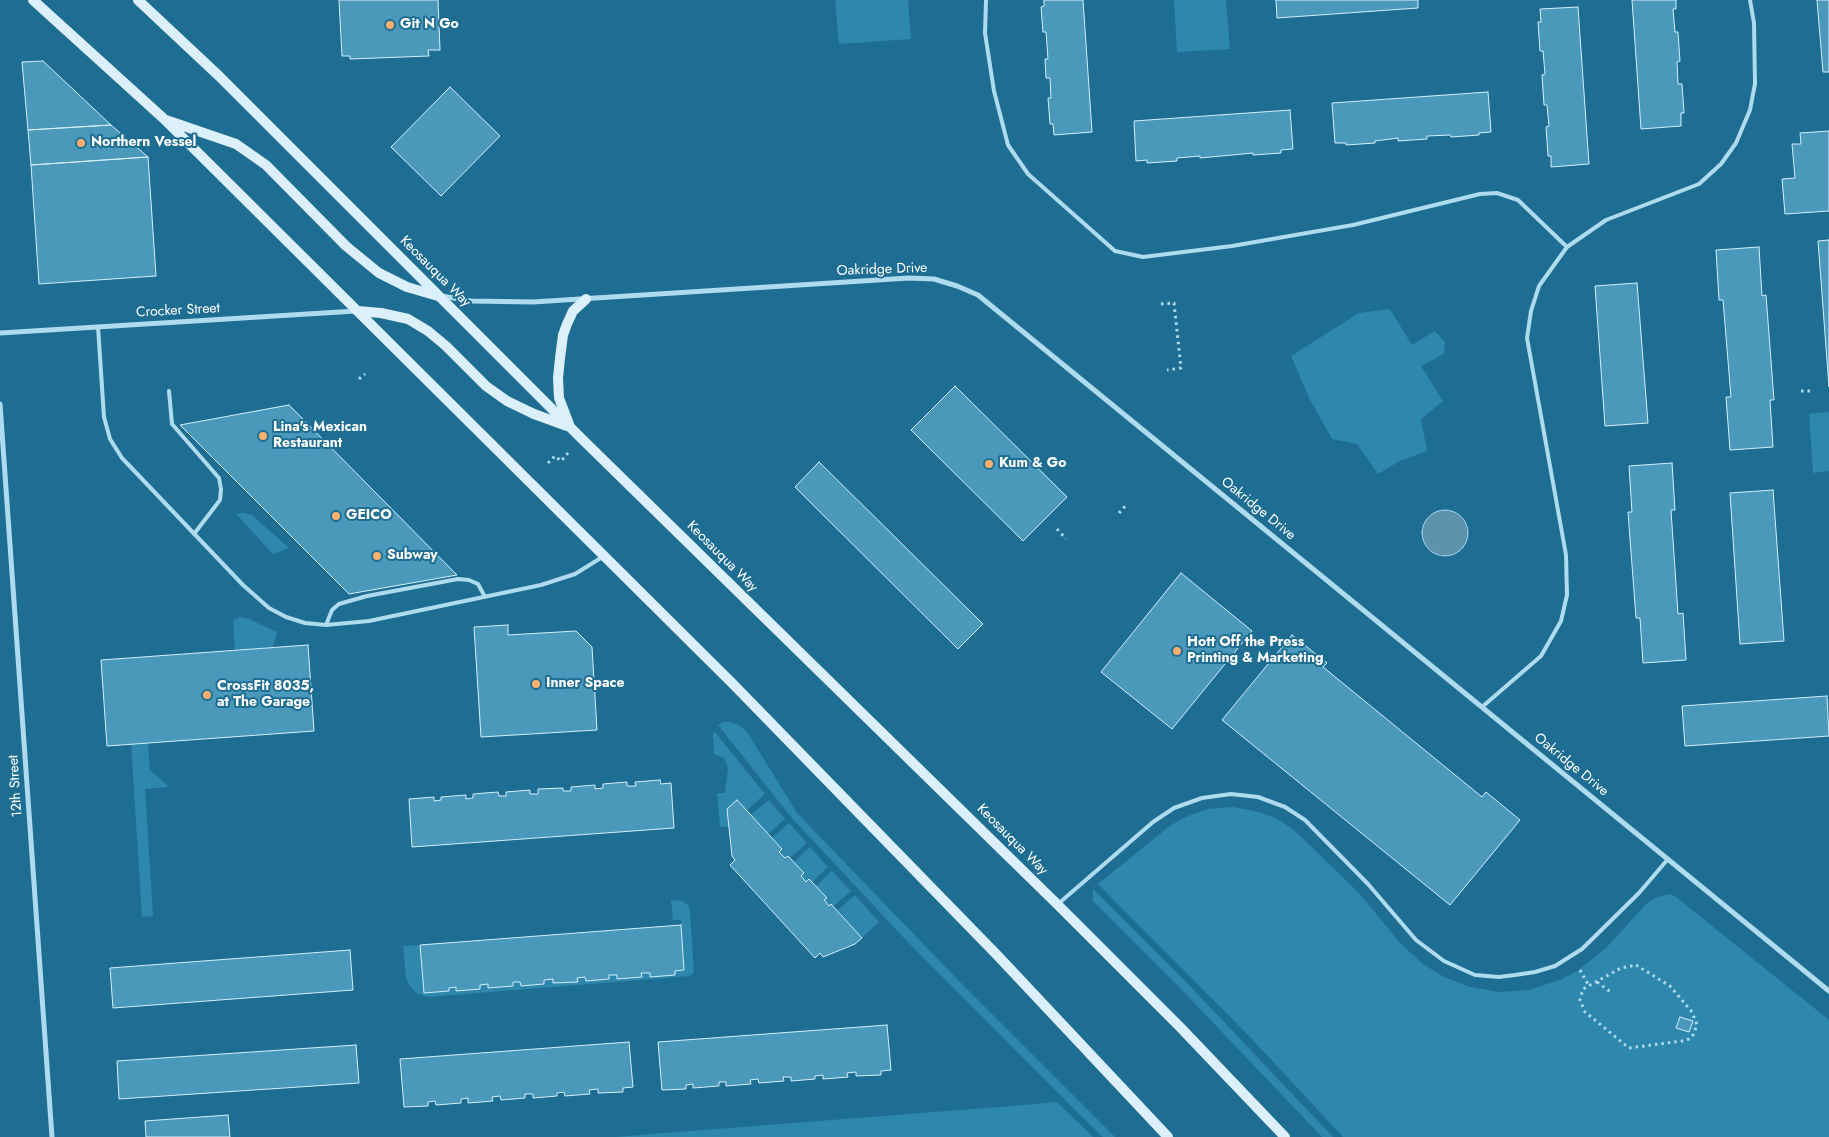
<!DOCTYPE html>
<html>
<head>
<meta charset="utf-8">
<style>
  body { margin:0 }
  canvas { display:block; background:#1e6d92 }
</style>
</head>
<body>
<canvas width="1829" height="1137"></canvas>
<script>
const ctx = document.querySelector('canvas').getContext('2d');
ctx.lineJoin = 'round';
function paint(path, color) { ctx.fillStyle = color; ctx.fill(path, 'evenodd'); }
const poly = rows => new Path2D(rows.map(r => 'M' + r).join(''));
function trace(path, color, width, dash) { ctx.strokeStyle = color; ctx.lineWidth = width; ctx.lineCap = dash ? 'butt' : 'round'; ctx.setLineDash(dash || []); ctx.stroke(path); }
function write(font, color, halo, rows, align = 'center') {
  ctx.font = font + ' Jost,sans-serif'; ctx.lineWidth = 4; ctx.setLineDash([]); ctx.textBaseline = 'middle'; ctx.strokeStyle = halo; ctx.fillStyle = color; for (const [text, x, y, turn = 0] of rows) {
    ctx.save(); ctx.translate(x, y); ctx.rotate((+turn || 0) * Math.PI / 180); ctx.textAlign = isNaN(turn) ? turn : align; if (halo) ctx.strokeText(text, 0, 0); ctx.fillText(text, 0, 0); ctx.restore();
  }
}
paint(poly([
  [835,0,908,0,911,39,839,44],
  [1174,0,1226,0,1230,49,1177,52],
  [1390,309,1412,345,1435,331,1445,342,1444,354,1421,366,1443,401,1421,419,1427,451,1400,461,1378,474,1357,444,1332,439,1310,400,1291,356,1359,313],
  [1829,412,1829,471,1813,473,1809,414],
  [245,513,252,515,289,548,273,554,236,514],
  [240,617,249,619,277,632,273,647,235,650,233,623,235,619],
  [723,722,730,722,742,727,749,735,797,813,958,980,1115,1137,1103,1137,1082,1117,903,937,791,817,718,725],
  [714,731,765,794,729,826,720,827,717,793,725,793,728,768,724,758,714,754,713,734],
  [148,743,150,770,169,787,145,789,153,916,142,917,131,744],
  [769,800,785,819,768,834,750,815],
  [1232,807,1255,811,1276,818,1294,830,1359,893,1401,944,1423,964,1444,977,1470,987,1499,992,1529,990,1562,979,1577,971,1606,948,1646,904,1657,897,1670,894,1676,897,1829,1020,1829,1137,1343,1137,1251,1038,1098,884,1171,825,1188,816,1208,809],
  [789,823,807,843,790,858,785,858,779,852,782,849,772,838],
  [810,847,828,867,812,882,809,879,806,882,801,876,804,873,794,862],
  [832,871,851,891,834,906,831,904,829,906,824,900,827,898,816,886],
  [1093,889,1188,984,1333,1137,1322,1137,1182,990,1093,901],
  [855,895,879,922,862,938,838,910],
  [671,900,682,901,688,905,690,912,694,972,690,976,428,997,416,993,409,985,406,978,403,946,420,945,424,993,449,991,449,988,456,987,456,991,480,989,480,985,488,984,488,988,512,986,513,982,520,982,521,986,544,984,544,980,553,979,553,983,577,982,577,978,585,977,586,981,609,980,609,975,617,975,617,979,641,977,641,973,650,973,650,976,675,975,675,971,684,970,681,920,673,920],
  [1057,1102,1093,1137,615,1137,1023,1105]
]), '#2e87ad');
const water = poly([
  '1422 533a23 23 0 1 1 46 0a23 23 0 1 1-46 0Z'
]);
paint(water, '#5f93ab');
trace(water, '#a2d9f0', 1);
const building = poly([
  [339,0,438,0,440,50,428,50,429,56,350,59,350,56,342,56,339,0],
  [1044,0,1083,0,1092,132,1054,135,1053,124,1050,124,1048,98,1051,98,1050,78,1046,78,1045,59,1048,59,1046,32,1043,32,1041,7,1044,6,1044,0],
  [1276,0,1418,0,1418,8,1277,18,1276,0],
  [1632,0,1676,0,1676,9,1673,9,1675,32,1678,32,1680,61,1677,62,1678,84,1682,84,1684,113,1681,113,1681,126,1641,129,1632,0],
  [1817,0,1829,0,1829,72,1823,72,1817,0],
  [1578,7,1589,164,1551,167,1551,156,1548,156,1546,127,1549,126,1547,105,1544,105,1542,75,1545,74,1543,51,1540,51,1538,22,1541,22,1540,9,1578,7],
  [43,61,111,125,28,130,22,62,43,61],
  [450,87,500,136,441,196,391,147,450,87],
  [1488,92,1491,132,1479,133,1479,135,1451,137,1450,135,1427,136,1427,139,1398,141,1398,138,1375,141,1375,143,1346,145,1346,143,1335,143,1332,103,1488,92],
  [1290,110,1293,149,1281,150,1281,153,1253,155,1253,153,1200,158,1200,156,1177,158,1177,161,1147,163,1147,160,1136,161,1134,121,1290,110],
  [111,125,148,157,31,165,28,130,111,125],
  [1829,131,1829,211,1785,214,1782,179,1795,178,1792,144,1801,144,1800,133,1829,131],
  [148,157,156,276,39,284,31,165,148,157],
  [1829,240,1829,387,1818,241,1829,240],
  [1759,247,1762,296,1766,295,1774,400,1770,400,1773,447,1730,450,1726,397,1731,397,1723,300,1719,300,1716,250,1759,247],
  [1637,283,1648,423,1605,426,1595,286,1637,283],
  [955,386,1067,497,1023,541,911,430,955,386],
  [289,405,457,575,349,594,180,425,289,405],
  [819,462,983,624,958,649,795,487,819,462],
  [1672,463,1675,510,1671,510,1678,614,1683,613,1686,660,1643,663,1640,618,1636,618,1628,512,1632,512,1629,466,1672,463],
  [1773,490,1784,641,1740,644,1730,493,1773,490],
  [1181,573,1252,631,1172,729,1101,672,1181,573],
  [508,625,508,635,576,631,592,647,597,730,481,737,474,627,508,625],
  [1292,635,1327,663,1323,667,1482,797,1486,792,1520,820,1450,905,1222,720,1292,635],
  [308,645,314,731,107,746,101,660,308,645],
  [1827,696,1829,736,1685,746,1682,706,1827,696],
  [660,780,661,784,671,783,674,828,412,847,409,799,434,797,434,801,441,800,441,797,466,795,466,799,473,798,473,794,498,792,499,796,506,796,506,792,530,790,530,794,538,794,538,789,563,788,563,791,571,791,571,787,595,785,595,789,603,788,603,784,627,782,627,786,636,786,635,782,660,780],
  [737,800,782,849,779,852,785,858,788,856,804,873,801,876,806,882,809,879,812,882,827,898,824,900,829,906,831,904,862,938,855,944,823,957,820,953,815,958,730,865,735,860,732,856,727,809,737,800],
  [681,925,684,970,675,971,675,975,650,977,650,973,641,973,642,977,617,979,617,975,609,975,609,979,586,981,585,977,577,978,578,982,553,983,553,979,544,980,544,984,521,986,520,982,513,982,513,986,488,988,488,984,480,985,480,989,456,991,456,987,449,988,449,991,424,993,420,945,681,925],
  [350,950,353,990,113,1008,110,968,350,950],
  [1680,1017,1693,1021,1689,1032,1676,1028,1680,1017],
  [887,1025,891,1070,881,1071,881,1075,856,1076,856,1072,847,1073,848,1077,823,1079,823,1075,815,1076,815,1079,791,1081,791,1077,783,1077,784,1081,759,1083,758,1079,750,1080,751,1084,726,1086,726,1082,719,1082,719,1086,693,1088,693,1084,686,1085,686,1089,662,1090,658,1042,887,1025],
  [629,1042,633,1087,623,1088,623,1092,598,1093,598,1089,589,1090,590,1094,565,1096,564,1092,557,1093,557,1096,533,1098,533,1094,525,1094,525,1098,501,1100,500,1096,492,1097,493,1101,468,1103,468,1098,461,1099,461,1103,436,1105,435,1101,428,1102,428,1106,404,1107,400,1059,629,1042],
  [356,1045,359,1083,119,1099,117,1061,356,1045],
  [228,1115,230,1137,146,1137,145,1121,228,1115]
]);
paint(building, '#4a99ba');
trace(building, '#d4effa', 1);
trace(poly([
  [1161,304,1174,303,1181,368,1167,370],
  [359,379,365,374],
  [1801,391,1810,391],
  [548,463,555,456,561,461,568,453],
  [1119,513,1127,504],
  [1057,529,1066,539],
  [1636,965,1670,986,1692,1012,1697,1025,1693,1035,1689,1039,1682,1041,1629,1048,1585,1012,1580,1000,1583,989,1621,968,1636,965],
  [1580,970,1589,986],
  [1597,982,1612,993]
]), '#aedbee', 3, [2.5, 4]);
trace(poly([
  [986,0,985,33,994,91,1008,145,1028,174,1115,251,1143,257,1232,246,1353,225,1480,194,1497,193,1518,200,1567,247],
  [98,327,104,417,110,439,122,458,243,585,269,608,286,617,305,623,326,625,369,621,541,585,575,574,604,556],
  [169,391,172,424,219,478,221,489,220,500,194,534],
  [326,625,332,610,339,604,367,596,458,579,469,580,478,584,485,597],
  [1482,707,1541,656,1561,621,1567,595,1566,555,1527,338,1531,311,1539,286,1567,247,1606,220,1699,184,1721,164,1736,143,1750,110,1753,94,1755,84,1754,23,1750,0],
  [1058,904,1153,822,1174,808,1202,798,1231,794,1258,797,1285,807,1305,820,1368,884,1416,940,1444,961,1475,975,1499,977,1515,975,1535,972,1555,966,1582,949,1639,893,1668,859]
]), '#aedbee', 4);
trace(poly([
  [442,296,471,301,533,302,909,278,934,279,957,286,978,295,1829,991],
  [0,333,356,311],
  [0,404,52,1137]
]), '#aedbee', 5);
trace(poly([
  [33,0,163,118,733,684,998,956,1168,1137],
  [138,0,219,76,583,440,1058,905,1180,1027,1285,1137],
  [166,120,236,144,266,165,346,246,379,273,407,287,438,296],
  [358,311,381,313,408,319,428,331,446,346,486,386,507,401,534,414,567,426],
  [569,424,559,398,558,378,560,358,563,335,567,324,573,311,586,299]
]), '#dbf0fa', 10);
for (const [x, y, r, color] of [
  [390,25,5,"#fdb06d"],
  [81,143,5,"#fdb06d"],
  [263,436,5,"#fdb06d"],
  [989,464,5,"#fdb06d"],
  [336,516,5,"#fdb06d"],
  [377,556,5,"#fdb06d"],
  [1177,651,5,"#fdb06d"],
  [536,684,5,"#fdb06d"],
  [207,695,5,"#fdb06d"]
]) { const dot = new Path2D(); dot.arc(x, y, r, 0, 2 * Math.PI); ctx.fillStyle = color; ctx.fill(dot); trace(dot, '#1e6d92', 2); }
write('bold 14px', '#fff', '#1e6d92', [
  ["Git N Go",400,25],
  ["Northern Vessel",91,143],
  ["Lina's Mexican",273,428],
  ["Restaurant",273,444],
  ["Kum & Go",999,464],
  ["GEICO",346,516],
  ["Subway",387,556],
  ["Hott Off the Press",1187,643],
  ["Printing & Marketing",1187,659],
  ["Inner Space",546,684],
  ["CrossFit 8035,",217,687],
  ["at The Garage",217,703]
], 'left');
write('14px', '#fff', '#1e6d92', [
  ["Oakridge Drive",882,270,-2],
  ["Keosauqua Way",435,272,45],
  ["Crocker Street",178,311,-3],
  ["Oakridge Drive",1258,509,39],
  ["Keosauqua Way",722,557,45],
  ["Oakridge Drive",1571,765,39],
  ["12th Street",16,786,-94],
  ["Keosauqua Way",1012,840,45]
]);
</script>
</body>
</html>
